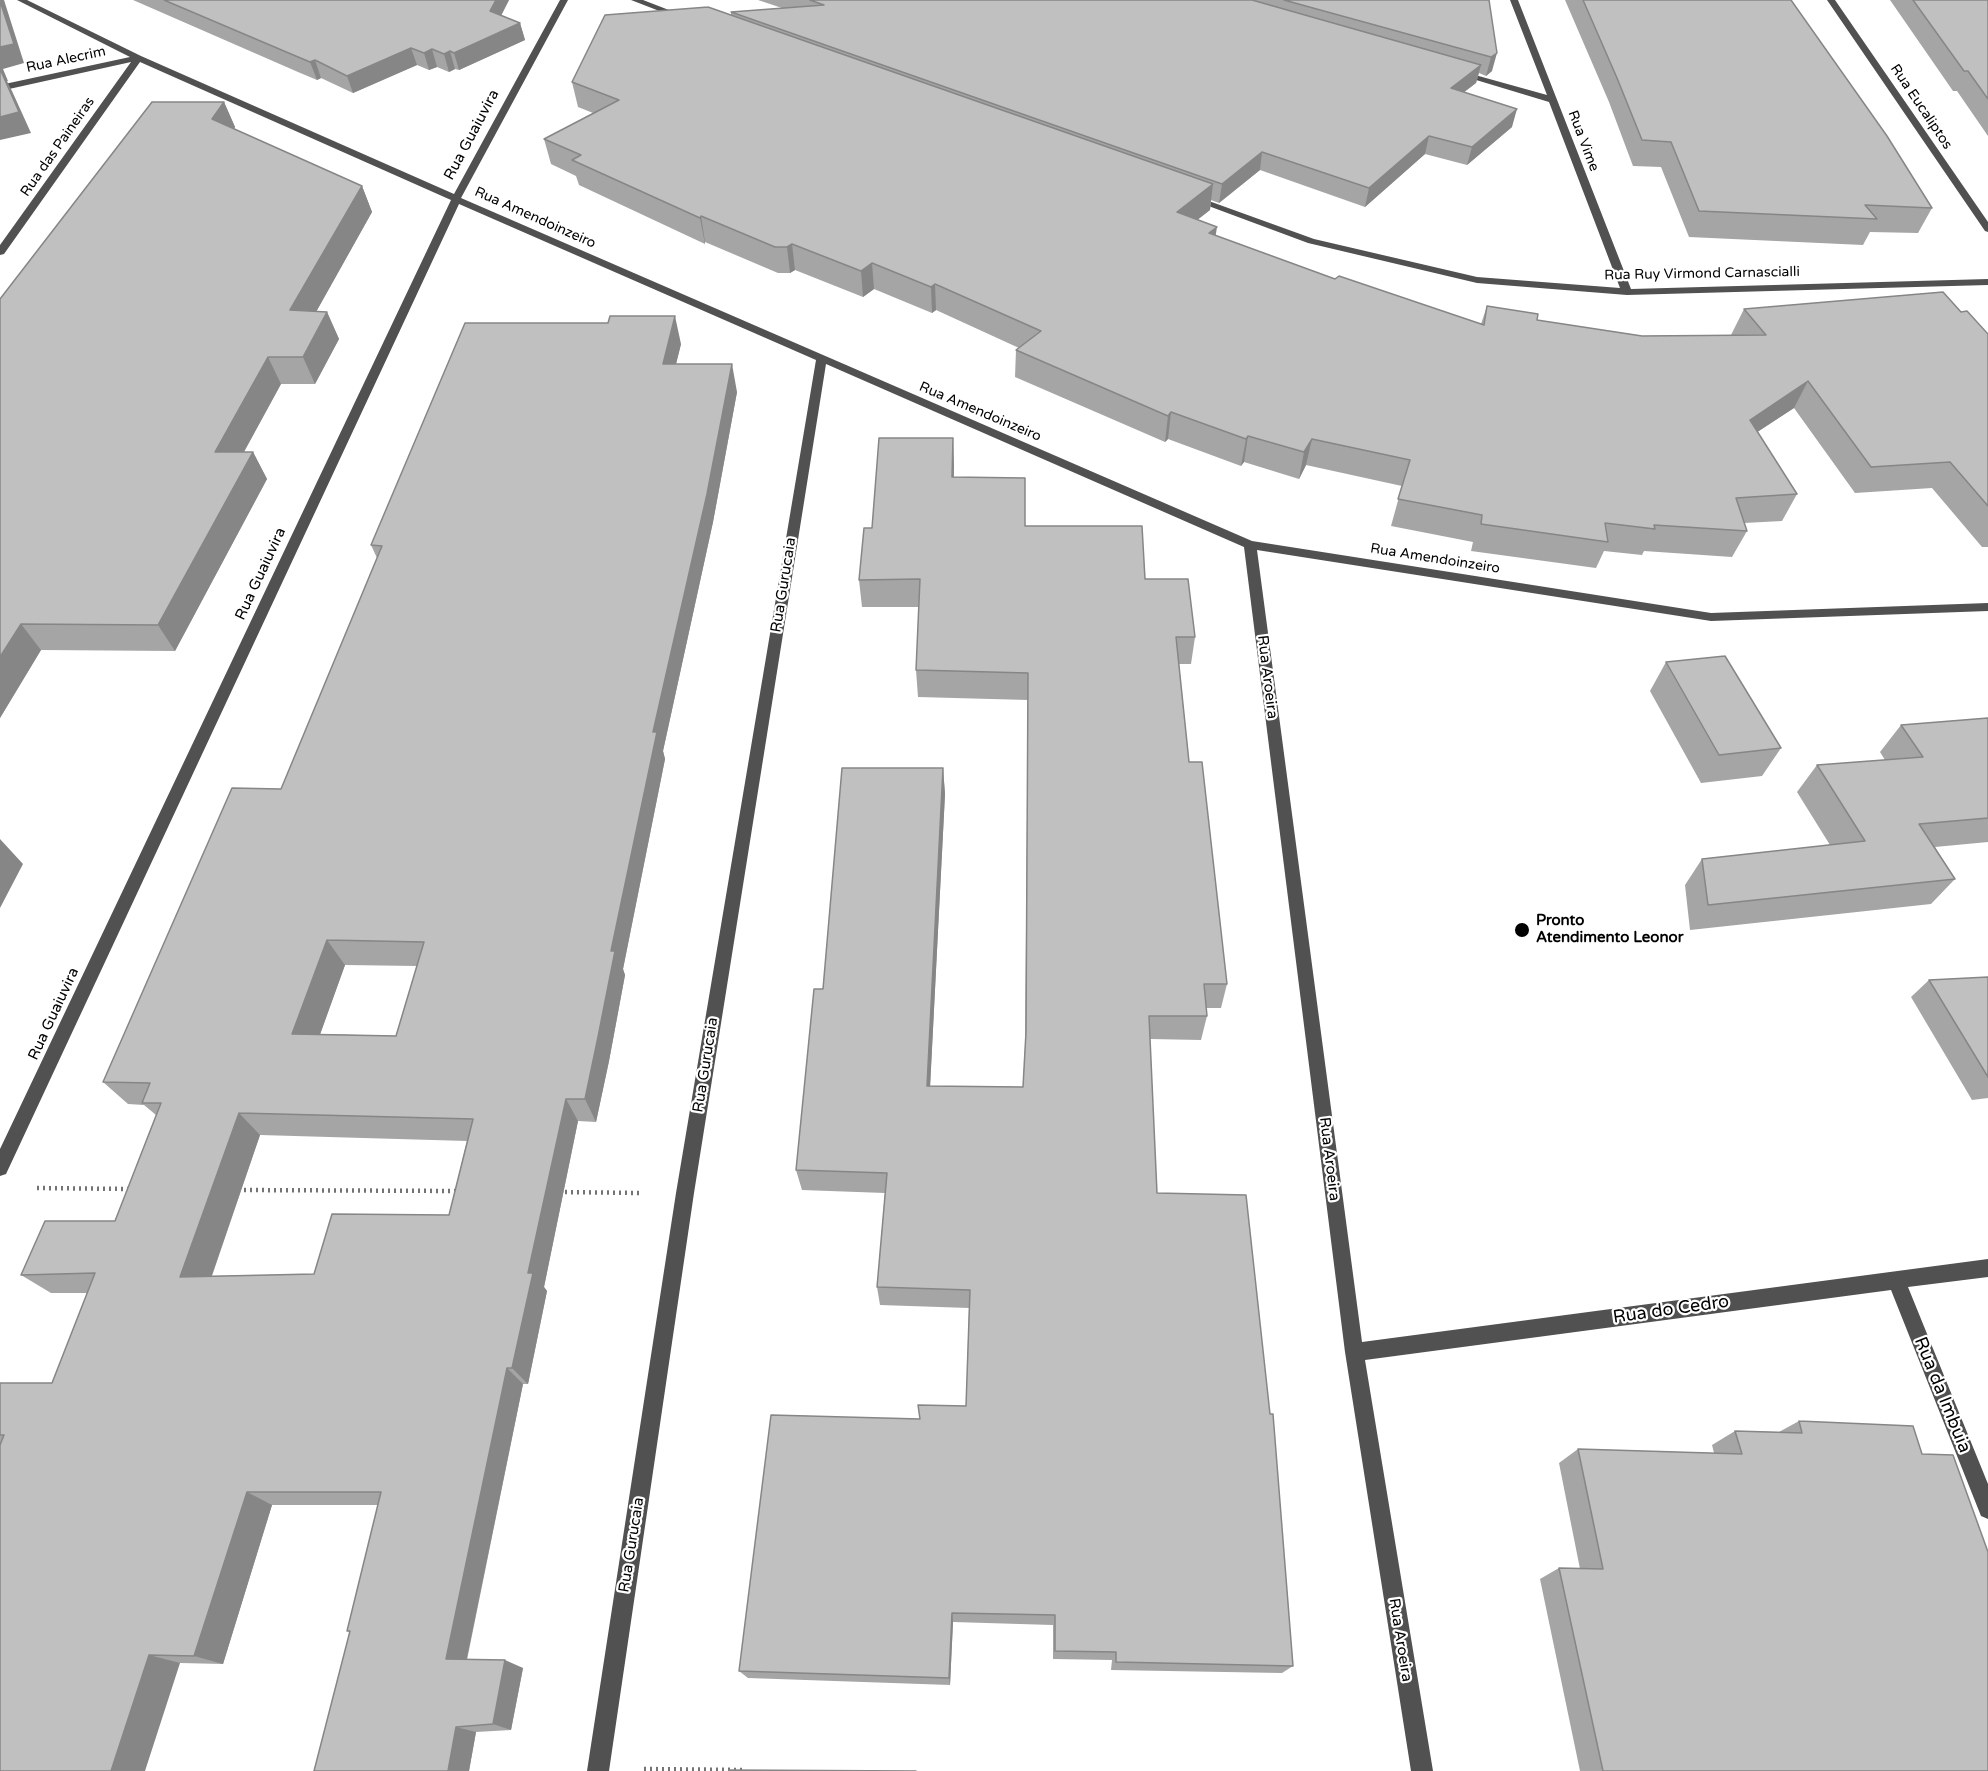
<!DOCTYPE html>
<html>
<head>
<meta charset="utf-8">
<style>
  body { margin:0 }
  canvas { display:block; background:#fff }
</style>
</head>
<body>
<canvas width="1988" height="1771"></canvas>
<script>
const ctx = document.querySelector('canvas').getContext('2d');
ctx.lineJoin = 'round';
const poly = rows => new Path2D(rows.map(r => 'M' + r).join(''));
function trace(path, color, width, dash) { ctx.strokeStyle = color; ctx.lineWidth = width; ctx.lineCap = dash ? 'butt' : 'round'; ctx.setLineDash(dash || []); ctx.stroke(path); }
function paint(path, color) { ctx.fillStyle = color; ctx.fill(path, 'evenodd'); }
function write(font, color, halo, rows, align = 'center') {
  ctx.font = font + ' "Varela Round",sans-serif'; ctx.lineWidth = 4.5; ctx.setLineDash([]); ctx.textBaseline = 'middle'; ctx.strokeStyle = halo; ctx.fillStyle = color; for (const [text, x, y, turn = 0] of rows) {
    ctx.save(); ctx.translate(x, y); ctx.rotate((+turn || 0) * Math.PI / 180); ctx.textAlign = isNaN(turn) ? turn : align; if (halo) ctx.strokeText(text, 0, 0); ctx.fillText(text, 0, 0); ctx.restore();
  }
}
trace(poly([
  [37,1188,131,1189],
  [238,1190,458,1191],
  [559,1192,641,1193],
  [644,1769,745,1770]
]), '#737373', 4.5, [2, 4]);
paint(poly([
  [17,0,27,0,141,56,454,194,560,0,568,0,461,198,1252,541,1711,613,1988,603,1988,611,1711,621,1257,550,1362,1342,1988,1259,1988,1277,1908,1287,1988,1484,1988,1519,1981,1516,1891,1290,1365,1360,1433,1771,1411,1771,1345,1352,1244,547,826,364,694,1193,609,1771,587,1771,676,1193,816,360,459,204,6,1174,0,1176,0,1149,451,200,140,62,4,254,0,255,0,245,131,62,0,91,0,85,130,57,17,0],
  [631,0,643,0,687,17,680,19,631,0],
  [1510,0,1518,0,1631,289,1988,279,1988,285,1627,295,1477,283,1308,243,1187,198,1195,196,1314,239,1477,277,1620,288,1549,102,1453,73,1457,70,1547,95,1510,0],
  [1827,0,1835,0,1988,222,1988,232,1985,231,1827,0]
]), '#515151');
paint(poly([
  [133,0,509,0,501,15,520,23,525,40,459,70,455,69,449,72,437,67,429,70,417,65,353,93,321,78,317,80,298,72],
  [758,0,1489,0,1492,71,1486,76,1479,73,1476,83,1464,92,1512,127,1467,165,1425,154,1365,207,1260,170,1219,203,1211,200,1210,210,1197,220,1216,236,1335,279,1481,324,1487,306,1537,320,1642,336,1731,335,1744,309,1961,312,1988,334,1988,547,1982,547,1932,488,1855,493,1794,408,1757,432,1797,494,1782,521,1744,523,1747,531,1732,557,1644,551,1642,555,1604,551,1596,568,1471,551,1473,542,1391,526,1402,486,1306,465,1299,479,1244,462,1241,466,1168,439,1165,442,1015,377,1016,350,1019,348,936,310,932,313,874,289,863,297,795,270,790,273,778,273,705,242,705,244,579,185,576,176,551,164,544,139,593,113,578,107,572,82,731,15,731,12,782,8],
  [1565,0,1791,0,1932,208,1918,233,1870,232,1863,245,1689,237,1661,167,1633,166,1609,102],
  [1890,0,1988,0,1988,136,1957,91,1953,91],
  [224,102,235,127,234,129,362,186,372,212,316,312,327,312,339,339,315,384,281,384,244,452,253,452,267,479,175,651,41,650,0,718,0,299],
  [681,344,676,364,737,392,713,522,663,751,665,759,623,969,625,975,609,1061,596,1122,578,1121,544,1287,547,1291,528,1384,523,1384,467,1660,523,1668,511,1730,476,1732,469,1771,350,1632,347,1631,378,1505,272,1505,223,1664,180,1663,0,1771,0,1383,52,1383,87,1293,51,1293,21,1275,115,1221,156,1115,144,1105,128,1104,103,1082,281,789,377,558,371,545],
  [345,965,417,966,396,1036,320,1034],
  [260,1135,467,1141,449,1215,314,1274,212,1276],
  [953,438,954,477,1025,526,1145,579,1195,637,1191,664,1179,664,1189,762,1227,984,1221,1008,1206,1008,1207,1016,1201,1040,1150,1039,1157,1193,1293,1666,1282,1673,1111,1670,1112,1660,1053,1659,1053,1625,953,1622,950,1685,748,1678,739,1671,920,1419,966,1406,969,1308,880,1305,877,1287,885,1193,802,1190,796,1170,823,989,943,768,945,794,930,1086,1023,1087,1025,1046,1028,700,918,697,916,670,919,607,862,607,859,580,872,528],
  [1666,662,1781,748,1762,776,1701,783,1650,691],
  [1988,718,1988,842,1935,847,1955,879,1931,904,1690,930,1685,885,1702,859,1830,845,1797,792,1817,765,1885,760,1880,752,1901,725],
  [1988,977,1988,1098,1972,1100,1911,997,1929,980],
  [1799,1421,1988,1771,1580,1771,1540,1579,1559,1568,1580,1569,1559,1463,1578,1449,1714,1453,1712,1445,1735,1431,1779,1432]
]), '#a5a5a5');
paint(poly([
  [0,0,4,0,24,63,3,69,8,81,7,81,12,91,31,133,0,140],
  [496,0,509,0,495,28,490,11],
  [520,23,525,40,459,70,454,53],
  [411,48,417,65,353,93,347,76],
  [432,49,437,67,429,70,424,53],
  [450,51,455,69,449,72,444,54],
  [1497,53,1492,71,1486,76,1491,57],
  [315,60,321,78,317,80,310,62],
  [1481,65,1476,83,1446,106,1451,88],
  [224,102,235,127,223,145,212,119],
  [1517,109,1512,127,1467,165,1472,147],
  [1429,136,1425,154,1365,207,1369,188],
  [1262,152,1260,170,1219,203,1222,184],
  [1213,184,1210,210,1174,238,1177,212],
  [362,186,372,212,302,337,290,310],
  [701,216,705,242,705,244,700,218],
  [1217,227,1213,253,1209,233],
  [792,244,795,270,790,273,787,247],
  [872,263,874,289,863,297,861,271],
  [935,284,936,310,932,313,931,287],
  [327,312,339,339,315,384,303,357],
  [675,316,681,344,669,392,663,364],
  [268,357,281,384,229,479,215,452],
  [732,364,737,392,713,522,663,751,665,759,623,969,625,975,609,1061,596,1122,585,1099,611,951,653,732],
  [1808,381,1794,408,1736,446,1750,420],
  [1171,412,1168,439,1165,442,1168,416],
  [1248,436,1244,462,1241,466,1246,439],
  [953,438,954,466,953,505,952,477],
  [1312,439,1306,465,1299,479,1304,452],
  [253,452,267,479,175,651,158,625],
  [21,624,41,650,0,718,0,657],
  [943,768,945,794,929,1108,927,1086],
  [0,839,23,864,0,908],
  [327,940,345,965,312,1057,292,1034],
  [566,1099,578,1121,544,1287,547,1291,528,1384,512,1368,528,1273],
  [239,1113,260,1135,205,1295,180,1277],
  [507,1368,523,1384,465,1667,446,1659],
  [247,1492,272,1505,223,1664,194,1656],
  [952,1613,953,1622,950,1685,949,1678],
  [149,1655,180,1663,145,1771,111,1771],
  [505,1660,523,1668,511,1730,493,1724],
  [456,1727,476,1732,469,1771,448,1771]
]), '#868686');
const building = poly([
  [164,0,496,0,490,11,520,23,454,53,450,51,444,54,432,49,424,53,411,48,347,76,315,60,310,62,291,54,164,0],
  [810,0,1252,0,1481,65,1451,88,1517,109,1472,147,1429,136,1369,188,1262,152,1222,184,731,12,824,5,810,0],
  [1284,0,1489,0,1497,53,1491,57,1284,0],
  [1583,0,1791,0,1887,136,1932,208,1865,205,1877,219,1699,211,1671,142,1642,140,1617,78,1583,0],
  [1913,0,1988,0,1988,99,1968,71,1964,71,1913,0],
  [0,1,14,44,0,47,0,1],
  [708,7,1213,184,1177,212,1217,227,1209,233,1335,279,1339,276,1484,325,1487,306,1538,314,1537,320,1642,336,1766,335,1744,309,1943,292,1961,312,1967,311,1988,334,1988,506,1950,462,1871,467,1808,381,1750,420,1797,494,1736,498,1747,531,1654,525,1655,529,1605,523,1608,542,1481,524,1482,515,1398,499,1410,460,1312,439,1304,452,1248,436,1246,439,1171,412,1168,416,1016,350,1041,331,935,284,931,287,872,263,861,271,792,244,787,247,775,247,701,216,700,218,572,160,581,155,544,139,619,100,572,82,605,15,708,7],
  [0,71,1,71,19,112,0,117,0,71],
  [152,102,224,102,212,119,362,186,290,310,327,312,303,357,268,357,215,452,253,452,158,625,21,624,0,657,0,299,152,102],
  [610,316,675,316,663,364,732,364,707,494,653,732,657,732,611,951,615,951,598,1037,585,1099,566,1099,528,1273,533,1273,512,1368,507,1368,446,1659,505,1660,493,1724,456,1727,448,1771,314,1771,350,1631,347,1631,381,1492,247,1492,194,1656,149,1655,111,1771,0,1771,0,1445,4,1435,0,1435,0,1383,52,1383,95,1273,21,1275,45,1221,115,1221,161,1103,142,1103,150,1083,103,1082,232,788,281,789,382,546,371,545,465,323,608,323,610,316],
  [327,940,424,942,396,1036,292,1034,327,940],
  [239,1113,473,1119,449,1215,332,1214,314,1274,180,1277,239,1113],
  [879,438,953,438,952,477,1025,478,1025,526,1142,526,1145,579,1188,579,1195,637,1176,637,1189,762,1202,762,1227,984,1204,984,1207,1016,1149,1016,1157,1193,1246,1195,1270,1414,1273,1414,1293,1666,1116,1662,1116,1652,1055,1651,1055,1615,952,1613,949,1678,739,1671,771,1415,920,1419,918,1405,966,1406,970,1290,877,1287,887,1173,796,1170,814,989,823,989,842,768,943,768,927,1086,1023,1087,1026,1032,1028,673,916,670,920,579,859,580,864,528,872,528,879,438],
  [1725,656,1781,748,1719,755,1666,662,1725,656],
  [1988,718,1988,818,1919,824,1955,879,1708,905,1702,859,1865,841,1817,765,1923,757,1901,725,1988,718],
  [1988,977,1988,1077,1929,980,1988,977],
  [1799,1421,1913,1426,1922,1454,1953,1455,1988,1552,1988,1771,1603,1771,1559,1568,1603,1569,1578,1449,1742,1454,1735,1431,1802,1433,1799,1421],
  [729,1770,916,1771,729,1771,729,1770]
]);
paint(building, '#c0c0c0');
trace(building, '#868686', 1.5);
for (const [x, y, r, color] of [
  [1522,930,8,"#000"]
]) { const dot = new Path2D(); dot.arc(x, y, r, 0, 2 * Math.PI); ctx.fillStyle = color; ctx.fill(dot); trace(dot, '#fff', 2); }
write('14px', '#000', '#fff', [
  ["Rua Alecrim",66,60,-12],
  ["Rua Eucaliptos",1921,107,56],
  ["Rua Vime",1583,141,69],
  ["Rua das Paineiras",58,147,-55],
  ["Rua Amendoinzeiro",535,218,24],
  ["Rua Ruy Virmond Carnascialli",1702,274,-1],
  ["Rua Amendoinzeiro",980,412,23],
  ["Rua Amendoinzeiro",1435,559,9]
]);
write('15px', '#000', '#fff', [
  ["Rua Guaiuvira",472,135,-62],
  ["Rua Guaiuvira",261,574,-65],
  ["Rua Gurucaia",784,585,-81],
  ["Rua Aroeira",1267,677,83],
  ["Rua Guaiuvira",54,1014,-65],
  ["Rua Gurucaia",706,1065,-81],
  ["Rua Aroeira",1329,1159,83],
  ["Rua Gurucaia",632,1545,-81],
  ["Rua Aroeira",1400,1640,81]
]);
write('bold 15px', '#000', '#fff', [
  ["Pronto",1536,921],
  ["Atendimento Leonor",1536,938]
], 'left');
write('18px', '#000', '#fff', [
  ["Rua do Cedro",1671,1310,-8],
  ["Rua da Imbuia",1942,1395,68]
]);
</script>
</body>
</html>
